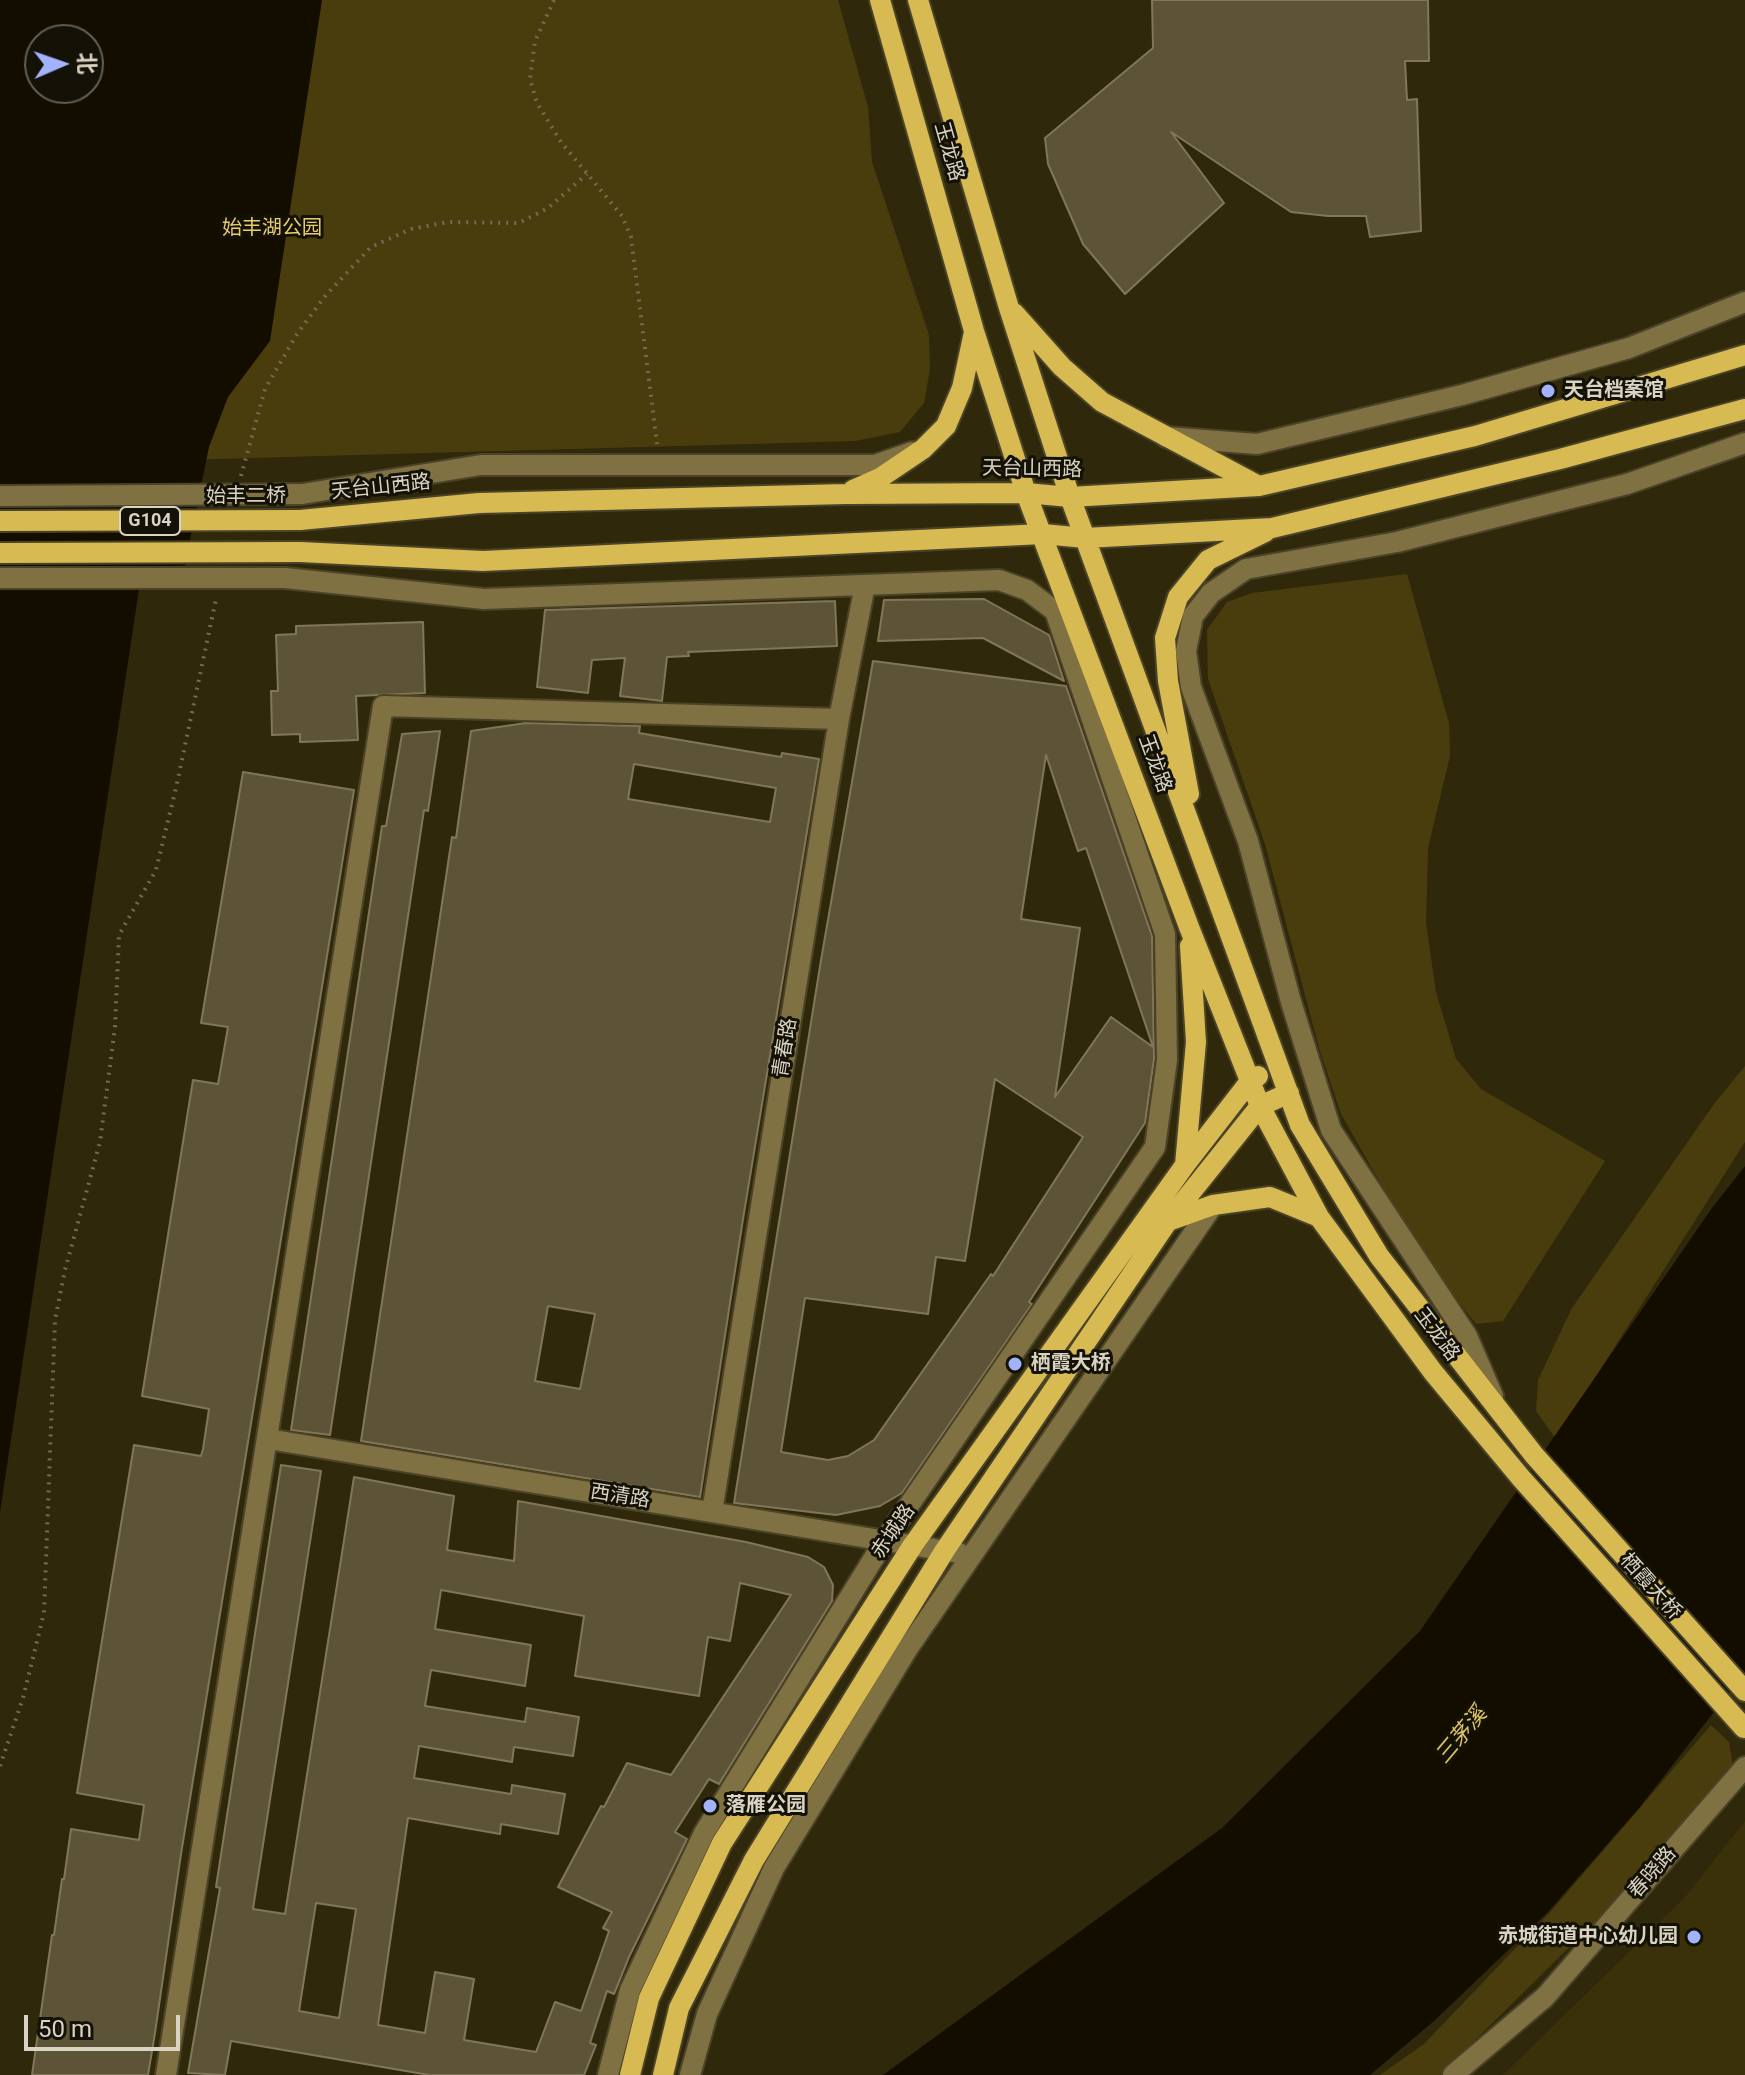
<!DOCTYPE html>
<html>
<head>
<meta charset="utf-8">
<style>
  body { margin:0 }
  #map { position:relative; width:1745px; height:2075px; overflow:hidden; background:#30280b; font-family:Roboto,"Noto Sans SC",sans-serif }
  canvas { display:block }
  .north { position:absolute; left:24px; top:24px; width:80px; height:80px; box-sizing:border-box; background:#141106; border:2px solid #625f52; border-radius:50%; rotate:88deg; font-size:22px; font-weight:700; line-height:32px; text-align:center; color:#d8d3c3 }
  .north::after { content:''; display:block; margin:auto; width:28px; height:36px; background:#a2b2fd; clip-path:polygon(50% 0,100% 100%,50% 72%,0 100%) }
  .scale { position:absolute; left:24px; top:2015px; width:156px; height:36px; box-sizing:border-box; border:4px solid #d8d3c3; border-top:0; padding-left:10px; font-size:24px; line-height:28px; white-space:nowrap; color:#d8d3c3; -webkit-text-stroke:6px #141106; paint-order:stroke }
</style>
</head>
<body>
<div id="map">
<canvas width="1745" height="2075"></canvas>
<div class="north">北</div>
<div class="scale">50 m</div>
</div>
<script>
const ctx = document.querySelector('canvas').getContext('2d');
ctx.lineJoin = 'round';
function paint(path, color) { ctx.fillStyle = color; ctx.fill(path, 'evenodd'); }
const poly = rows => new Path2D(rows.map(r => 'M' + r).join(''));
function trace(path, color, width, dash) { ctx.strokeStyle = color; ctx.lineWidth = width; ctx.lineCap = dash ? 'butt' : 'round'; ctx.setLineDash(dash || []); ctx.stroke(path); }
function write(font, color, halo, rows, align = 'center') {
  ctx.font = font + ' Roboto,"Noto Sans SC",sans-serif'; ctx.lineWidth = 6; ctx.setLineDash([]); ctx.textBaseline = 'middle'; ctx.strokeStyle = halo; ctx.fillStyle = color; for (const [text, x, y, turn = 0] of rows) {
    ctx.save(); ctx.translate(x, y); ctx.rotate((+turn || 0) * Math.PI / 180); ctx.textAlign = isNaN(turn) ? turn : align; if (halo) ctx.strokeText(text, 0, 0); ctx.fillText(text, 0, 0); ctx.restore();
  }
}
paint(poly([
  [1745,1821,1745,2075,1503,2075,1685,1897]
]), '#3a3009');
paint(poly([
  [0,0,838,0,868,107,872,162,929,335,930,369,924,403,900,432,855,441,0,465],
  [40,40,88,40,88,88,40,88],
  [1407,574,1449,723,1450,756,1428,848,1426,923,1436,992,1456,1059,1481,1089,1605,1161,1503,1321,1476,1324,1419,1251,1341,1114,1319,1048,1265,844,1208,679,1207,630,1227,602,1252,593],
  [1745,1066,1745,1142,1556,1439,1536,1411,1538,1380,1572,1308,1714,1104],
  [1711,1725,1729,1742,1734,1771,1618,1899,1440,2075,1380,2075,1424,2044,1553,1909]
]), '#4a3d0d');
paint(poly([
  [0,0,322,0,270,341,228,397,209,447,181,584,139,589,0,1512],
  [40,40,88,40,88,88,40,88],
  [1745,1166,1745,1672,1640,1807,1547,1913,1434,2021,1370,2075,883,2075,1222,1828,1420,1631,1712,1208]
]), '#130d00');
const building = poly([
  [1152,0,1428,0,1429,61,1405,61,1407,100,1417,99,1421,231,1370,237,1366,216,1328,216,1291,212,1171,132,1224,203,1125,294,1083,244,1048,164,1045,138,1153,48,1152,0],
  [984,599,1049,635,1064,681,983,638,878,641,884,600,984,599],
  [835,601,837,646,688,652,689,656,667,657,662,701,620,696,625,658,592,660,588,693,537,687,545,610,835,601],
  [423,622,425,693,356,696,358,740,300,742,300,734,272,735,271,691,278,691,276,635,296,634,296,626,423,622],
  [873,661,1066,686,1152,936,1154,1059,1145,1123,1029,1302,1032,1304,902,1493,880,1506,836,1515,734,1503,821,960,873,661],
  [1046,755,1078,851,1086,848,1153,1047,1111,1017,1055,1097,1080,928,1021,919,1046,755],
  [995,1079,1083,1137,993,1276,991,1274,874,1440,848,1456,828,1460,781,1452,805,1298,928,1314,936,1257,965,1261,995,1079],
  [526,723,640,726,639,733,781,757,782,753,819,759,743,1219,700,1497,361,1441,452,837,456,838,471,731,526,723],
  [634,764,776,788,770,822,628,799,634,764],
  [548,1306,595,1314,580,1389,535,1381,548,1306],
  [440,731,428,811,424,810,330,1435,291,1430,382,826,386,826,402,734,440,731],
  [243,772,354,790,181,1854,155,2033,148,2075,32,2075,52,1935,54,1935,62,1879,64,1879,71,1829,139,1840,144,1805,77,1793,134,1445,201,1456,203,1449,209,1409,142,1396,193,1080,218,1084,228,1027,201,1023,243,772],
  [281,1465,321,1471,253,1909,285,1914,354,1477,454,1496,447,1550,514,1561,518,1501,746,1542,808,1557,824,1567,833,1585,832,1601,719,1784,709,1779,675,1832,687,1839,629,1957,614,1994,607,1991,590,2043,596,2045,584,2075,429,2075,231,2041,225,2075,188,2073,220,1888,216,1887,281,1465],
  [740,1583,791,1595,671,1775,627,1763,604,1807,601,1806,558,1887,612,1912,603,1928,609,1931,581,2011,555,2002,536,2052,464,2040,474,1979,435,1972,425,2033,378,2025,408,1818,500,1834,501,1824,558,1834,565,1794,512,1785,511,1794,414,1778,419,1746,512,1762,514,1747,573,1756,579,1717,527,1708,525,1722,425,1706,431,1670,525,1686,531,1645,435,1629,441,1590,584,1616,575,1676,699,1696,708,1637,730,1641,740,1583],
  [316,1903,356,1909,339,2018,299,2011,316,1903]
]);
paint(building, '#5d5437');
trace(building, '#807758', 2);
const minor = poly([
  [1166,437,1257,444,1462,395,1629,348,1745,302],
  [302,494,481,465,875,465,912,452],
  [285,578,484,599,999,580,1027,590,1055,611,1165,934,1167,1060,1155,1147,885,1540,704,1833,630,1990,608,2075],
  [1493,1396,1467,1336,1331,1130,1291,1002,1248,841,1191,687,1186,651,1193,616,1211,593,1246,569,1397,542,1627,484,1745,443],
  [268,1439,959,1553],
  [712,1512,839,719,865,585],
  [166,2075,383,706,839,719],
  [690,2075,707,2014,774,1868,908,1648,1213,1205],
  [1453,2075,1545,1997,1745,1767]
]);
const major = poly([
  [880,0,974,331,1026,493,1189,927,1260,1106,1319,1217,1433,1372,1521,1478,1744,1728],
  [918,0,1009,308,1070,497,1300,1125,1379,1256,1534,1455,1745,1691],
  [1014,313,1062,367,1102,402,1259,486],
  [853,490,880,478,923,449,946,426,962,388,974,332],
  [300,520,479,503,846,494,1026,493,1070,497,1259,486,1475,436,1745,355],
  [300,552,483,561,1043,534,1085,538,1272,528,1560,459,1745,409],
  [1189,794,1168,681,1165,638,1178,597,1208,560,1265,532],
  [1185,1165,1196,1042,1190,946],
  [1168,1221,1213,1205,1270,1197,1319,1217],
  [630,2075,649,1998,722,1843,913,1545,1185,1165,1250,1081,1258,1076],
  [663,2075,679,2008,754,1860,945,1550,1168,1221,1260,1106,1289,1093]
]);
trace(minor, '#4b4328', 24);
trace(major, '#4b4328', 24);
trace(poly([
  [554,0,535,41,530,79,537,103,561,142,622,216,631,237,657,444],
  [241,476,265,389,297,334,326,295,371,247,411,229,448,222,519,223,548,208,587,174],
  [0,1766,23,1698,44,1613,55,1320,65,1270,100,1142,115,1027,119,935,156,870,176,788,216,599]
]), '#736c54', 4, [2, 6]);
trace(minor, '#7f7142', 20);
trace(major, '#d7ba51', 20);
const minorBridge = poly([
  [0,496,302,494],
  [0,578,285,578]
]);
const majorBridge = poly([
  [0,521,300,520],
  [0,553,300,552]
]);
trace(minorBridge, '#4b4328', 24, []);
trace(majorBridge, '#4b4328', 24, []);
trace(minorBridge, '#7f7142', 20);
trace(majorBridge, '#d7ba51', 20);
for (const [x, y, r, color] of [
  [1548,391,8,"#a2b2fd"],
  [1015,1364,8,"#a2b2fd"],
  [710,1806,8,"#a2b2fd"],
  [1694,1937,8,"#a2b2fd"]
]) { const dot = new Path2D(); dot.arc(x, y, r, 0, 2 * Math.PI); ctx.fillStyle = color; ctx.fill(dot); trace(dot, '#141106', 3); }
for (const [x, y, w] of [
  [150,521,60]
]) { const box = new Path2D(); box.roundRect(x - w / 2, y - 14, w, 28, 6); ctx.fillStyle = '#141106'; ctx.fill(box); trace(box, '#d8d3c3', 2); }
write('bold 18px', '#d8d3c3', null, [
  ["G104",150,521]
]);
write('20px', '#d8d3c3', '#141106', [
  ["玉龙路",948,152,74],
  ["天台山西路",1032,470,1],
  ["天台山西路",381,488,-6],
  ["始丰二桥",246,497],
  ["玉龙路",1154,764,70],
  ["青春路",786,1048,-81],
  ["玉龙路",1436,1335,53],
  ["西清路",620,1497,9],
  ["赤城路",894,1532,-56],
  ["栖霞大桥",1650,1587,48],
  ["春晓路",1653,1873,-49]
]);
write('20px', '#e7cd6d', '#141106', [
  ["始丰湖公园",272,229]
]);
write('bold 20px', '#d8d3c3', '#141106', [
  ["天台档案馆",1564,391],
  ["栖霞大桥",1031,1364],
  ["落雁公园",726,1806],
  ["赤城街道中心幼儿园",1678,1937,"right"]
], 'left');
write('italic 22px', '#dfc464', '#141106', [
  ["三茅溪",1462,1736,-50]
]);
</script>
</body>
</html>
